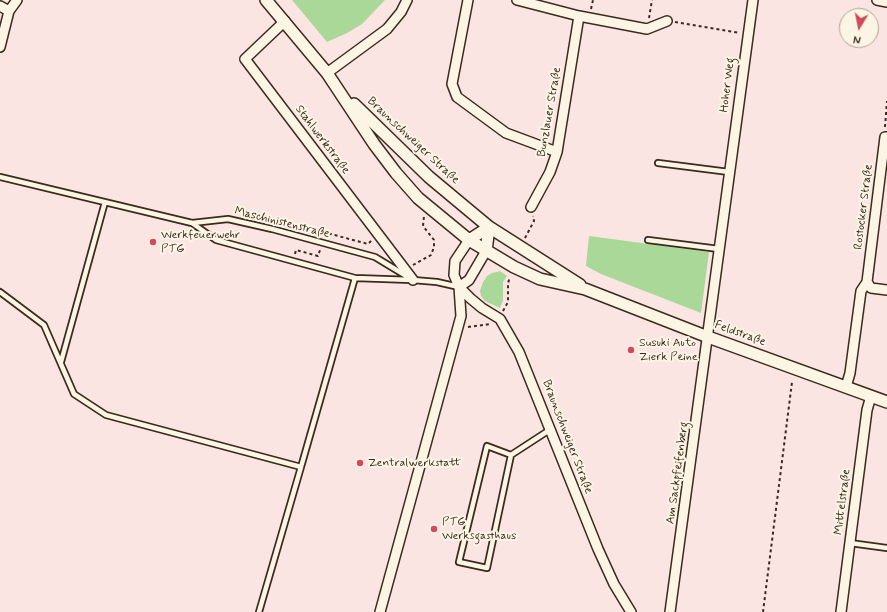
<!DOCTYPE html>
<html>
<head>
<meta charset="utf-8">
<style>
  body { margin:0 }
  #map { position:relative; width:887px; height:612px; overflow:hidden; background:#fae5e3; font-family:Mynerve,sans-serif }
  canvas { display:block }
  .north { position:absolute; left:839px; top:8px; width:40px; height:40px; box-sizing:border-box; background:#fcf5e5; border:1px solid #afa495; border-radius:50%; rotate:190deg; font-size:11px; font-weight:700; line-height:16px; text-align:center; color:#3b2a1e }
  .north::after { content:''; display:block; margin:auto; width:14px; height:18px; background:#d1495b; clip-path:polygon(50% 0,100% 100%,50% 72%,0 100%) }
</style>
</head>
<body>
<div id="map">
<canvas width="887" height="612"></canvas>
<div class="north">N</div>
</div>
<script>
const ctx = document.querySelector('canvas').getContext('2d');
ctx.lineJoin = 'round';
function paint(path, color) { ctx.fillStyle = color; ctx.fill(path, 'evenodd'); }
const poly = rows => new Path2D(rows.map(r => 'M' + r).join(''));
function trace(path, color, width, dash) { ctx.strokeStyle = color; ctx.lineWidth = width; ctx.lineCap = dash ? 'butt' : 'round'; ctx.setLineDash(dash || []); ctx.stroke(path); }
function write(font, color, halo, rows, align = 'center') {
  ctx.font = font + ' Mynerve,sans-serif'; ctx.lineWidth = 4; ctx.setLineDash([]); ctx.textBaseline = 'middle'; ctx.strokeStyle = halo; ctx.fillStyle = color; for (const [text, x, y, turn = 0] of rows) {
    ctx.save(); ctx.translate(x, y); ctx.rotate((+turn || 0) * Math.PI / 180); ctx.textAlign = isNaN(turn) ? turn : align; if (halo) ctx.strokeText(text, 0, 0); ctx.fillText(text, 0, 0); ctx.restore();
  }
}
paint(poly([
  [292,0,385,0,362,24,347,33,327,42],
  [589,236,709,252,701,313,601,274,586,266],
  [500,271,507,276,503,282,503,301,500,308,485,301,481,296,480,291,483,282,487,276,492,273]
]), '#aad898');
const service = poly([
  [658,163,729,172],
  [0,177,192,223,228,219,272,229,375,257,413,280,437,282,459,287],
  [192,223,216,240,355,278,412,280],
  [648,240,719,249],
  [0,292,44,325,74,394,106,415,301,467,259,612],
  [61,362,105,202],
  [511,455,487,446,459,562,487,568,511,455,551,429],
  [301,467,355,278],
  [850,543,887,548]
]);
const minor = poly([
  [468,0,452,84,457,97,506,133,557,152],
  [517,0,579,16,647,29,667,21],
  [877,0,887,2],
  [0,6,9,11],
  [285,21,245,59,413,280],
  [0,47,9,11,17,0],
  [327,73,387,29,401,12,407,0],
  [887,137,885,137,867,282,871,288,887,290],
  [531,207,550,172,557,152,579,16],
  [469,240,455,261,454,275,459,287,470,298,482,308,500,319,519,352,598,549,614,584,631,612],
  [459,287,469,280,486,251],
  [846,387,850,373,861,291,867,282],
  [380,612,461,316,459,287],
  [670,612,753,0],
  [841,612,867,410,871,396]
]);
const tertiary = poly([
  [266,0,327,73,374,144,396,173,418,198,469,240,514,267,540,279,585,289,708,337,887,402],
  [354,104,429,177,489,227,580,285],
  [469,240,489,227],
  [486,251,489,227]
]);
trace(service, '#3b2a1e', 8);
trace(minor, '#3b2a1e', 12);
trace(tertiary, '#3b2a1e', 14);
trace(poly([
  [591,9,593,0],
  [649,18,652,0],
  [675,22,740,33],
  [885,127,887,101],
  [326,237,327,233,368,244,372,240],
  [525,238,534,221,533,216],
  [295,254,296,250,318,256,320,250],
  [413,265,431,255,434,247,434,240,423,226,424,216],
  [503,311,508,302,508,283,510,277],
  [468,327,491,324],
  [763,612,792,382]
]), '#3b2a1e', 2, [3, 3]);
trace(service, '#fcf5e5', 4.5);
trace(minor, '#fcf5e5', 9);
trace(tertiary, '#fcf5e5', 11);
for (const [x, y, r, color] of [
  [153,242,4,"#d1495b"],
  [631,350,4,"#d1495b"],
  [360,463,4,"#d1495b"],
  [434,529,4,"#d1495b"]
]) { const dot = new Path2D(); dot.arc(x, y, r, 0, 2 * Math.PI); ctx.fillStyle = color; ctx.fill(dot); trace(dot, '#fcf5e5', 1.5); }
write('12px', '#3b2a1e', '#fcf5e5', [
  ["Hoher Weg",728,85,-83],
  ["Bunzlauer Straße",550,112,-80],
  ["Stahlwerkstraße",322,140,53],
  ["Braunschweiger Straße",413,141,43],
  ["Rostocker Straße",864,207,-83],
  ["Maschinistenstraße",282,223,14],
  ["Feldstraße",740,334,20],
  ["Braunschweiger Straße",567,437,69],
  ["Am Sackpfeifenberg",678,473,-82],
  ["Mittelstraße",843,502,-83]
]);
write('12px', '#3b2a1e', '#fcf5e5', [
  ["Werkfeuerwehr",161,235],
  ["PTG",161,249],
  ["Susuki Auto",639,343],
  ["Zierk Peine",639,357],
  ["Zentralwerkstatt",368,463],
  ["PTG",442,522],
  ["Werksgasthaus",442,536]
], 'left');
</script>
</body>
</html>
